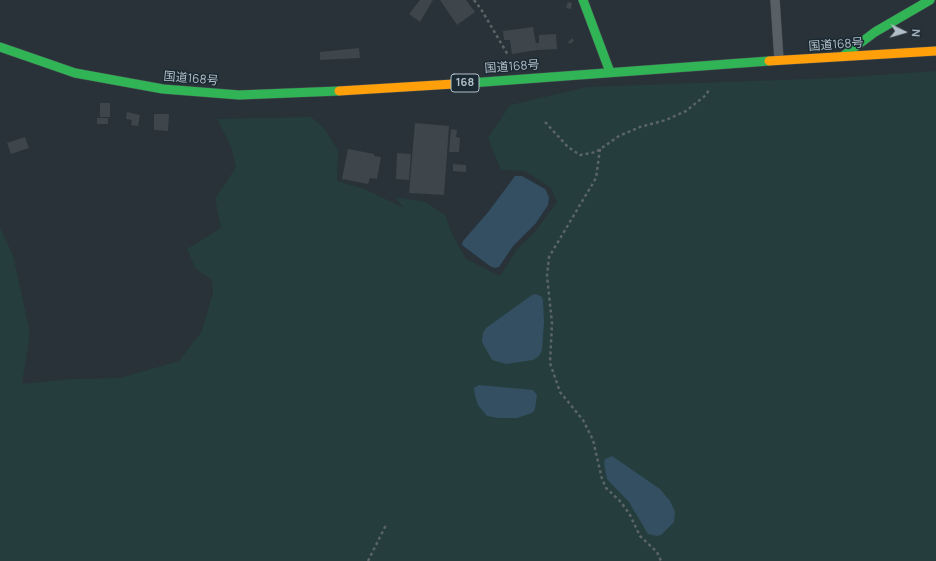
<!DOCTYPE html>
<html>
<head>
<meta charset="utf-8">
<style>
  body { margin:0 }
  #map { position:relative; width:936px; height:561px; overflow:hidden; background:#283238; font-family:Manrope,sans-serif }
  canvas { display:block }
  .north { position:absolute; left:884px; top:12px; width:40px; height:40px; -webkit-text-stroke:3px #1b2932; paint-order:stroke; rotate:95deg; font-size:11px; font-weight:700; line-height:16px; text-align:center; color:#b2bfc9 }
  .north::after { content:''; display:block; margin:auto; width:14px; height:18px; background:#b2bfc9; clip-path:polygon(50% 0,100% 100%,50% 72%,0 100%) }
</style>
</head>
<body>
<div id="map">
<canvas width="936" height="561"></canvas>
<div class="north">N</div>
</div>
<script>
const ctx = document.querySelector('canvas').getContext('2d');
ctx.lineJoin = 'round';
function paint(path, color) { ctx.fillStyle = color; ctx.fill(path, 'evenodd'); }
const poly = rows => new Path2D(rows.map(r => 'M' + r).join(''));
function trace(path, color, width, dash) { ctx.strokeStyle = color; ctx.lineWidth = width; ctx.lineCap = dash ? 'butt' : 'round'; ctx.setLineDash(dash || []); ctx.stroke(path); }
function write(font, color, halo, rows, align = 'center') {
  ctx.font = font + ' Manrope,"Noto Sans JP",sans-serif'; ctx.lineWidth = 3; ctx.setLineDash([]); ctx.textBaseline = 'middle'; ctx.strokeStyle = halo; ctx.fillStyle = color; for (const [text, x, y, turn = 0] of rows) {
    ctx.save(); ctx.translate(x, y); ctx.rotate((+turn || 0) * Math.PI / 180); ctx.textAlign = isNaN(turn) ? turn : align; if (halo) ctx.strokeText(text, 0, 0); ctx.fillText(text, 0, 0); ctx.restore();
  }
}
paint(poly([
  [936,71,936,561,0,561,0,228,13,255,30,333,22,384,72,379,120,378,179,361,202,331,213,292,212,280,196,269,187,249,221,228,215,199,236,167,231,146,217,119,311,117,324,128,338,150,337,181,365,189,404,208,395,197,425,202,445,215,452,234,466,259,500,276,517,249,534,233,557,202,551,188,525,171,501,170,488,138,510,105,587,87,834,78]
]), '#253d3c');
paint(poly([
  [515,176,522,176,545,189,549,197,548,205,536,223,513,246,499,267,495,268,490,266,462,245,463,241,489,211],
  [536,294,542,297,543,301,544,322,542,350,539,356,533,360,506,364,492,360,482,342,483,333,486,328,532,295],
  [479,385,533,390,537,395,535,409,532,413,517,418,498,418,487,416,478,405,475,396,474,388],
  [612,456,660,489,670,501,675,512,674,522,661,535,657,536,648,534,629,502,607,479,604,463,605,459]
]), '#344f62');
paint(poly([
  [420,0,433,0,420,22,409,14],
  [440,0,466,0,475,12,457,25],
  [568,2,572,3,571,9,566,8],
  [533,27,537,50,512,54,510,40,504,40,503,31],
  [556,34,557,49,537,50,536,43,539,43,539,35],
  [572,38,574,41,570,44,568,42],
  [359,48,360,58,320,60,320,52],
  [100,103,110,103,110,117,100,117],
  [127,112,140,115,138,126,131,125,132,120,126,119],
  [154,114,169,114,168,131,154,130],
  [97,118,108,118,108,124,97,124],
  [415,123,449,126,444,195,409,193],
  [451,129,457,130,456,137,460,138,459,152,449,152],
  [25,137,29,148,11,154,7,143],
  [348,149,374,154,374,156,381,157,377,179,370,178,368,184,342,179],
  [397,153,411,154,409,180,396,179],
  [453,164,466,165,466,172,453,171]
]), '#3e464b');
const lane = poly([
  [775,0,779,60]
]);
const fast = poly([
  [583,0,610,72],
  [0,47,75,73,163,89,239,95,339,91],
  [843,56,875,32,930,0],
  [470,83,769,61]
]);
const slow = poly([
  [769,61,936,51],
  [339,91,470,83]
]);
trace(lane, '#464d52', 10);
trace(fast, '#464d52', 10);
trace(slow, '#464d52', 10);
trace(poly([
  [474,0,481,9,508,55],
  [545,122,568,147,580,155,596,152,619,136,640,127,666,120,686,111,706,95,710,88],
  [600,149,596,178,549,257,547,276,552,323,550,363,560,392,583,420,593,440,602,479,606,488,621,502,630,515,640,536,657,552,661,561],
  [368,561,386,525]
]), '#5b6468', 2.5, [3, 3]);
trace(lane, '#596065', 9);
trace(fast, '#30b455', 9);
trace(slow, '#ff9f0a', 9);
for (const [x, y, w] of [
  [465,83,28]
]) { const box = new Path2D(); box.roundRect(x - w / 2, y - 9, w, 18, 3); ctx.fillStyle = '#1b2932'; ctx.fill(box); trace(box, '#b2bfc9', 1); }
write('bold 11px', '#b2bfc9', null, [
  ["168",465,83]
]);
write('12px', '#b2bfc9', '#1b2932', [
  ["国道168号",836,45,-4],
  ["国道168号",512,67,-4],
  ["国道168号",191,79,5]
]);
</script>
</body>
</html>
